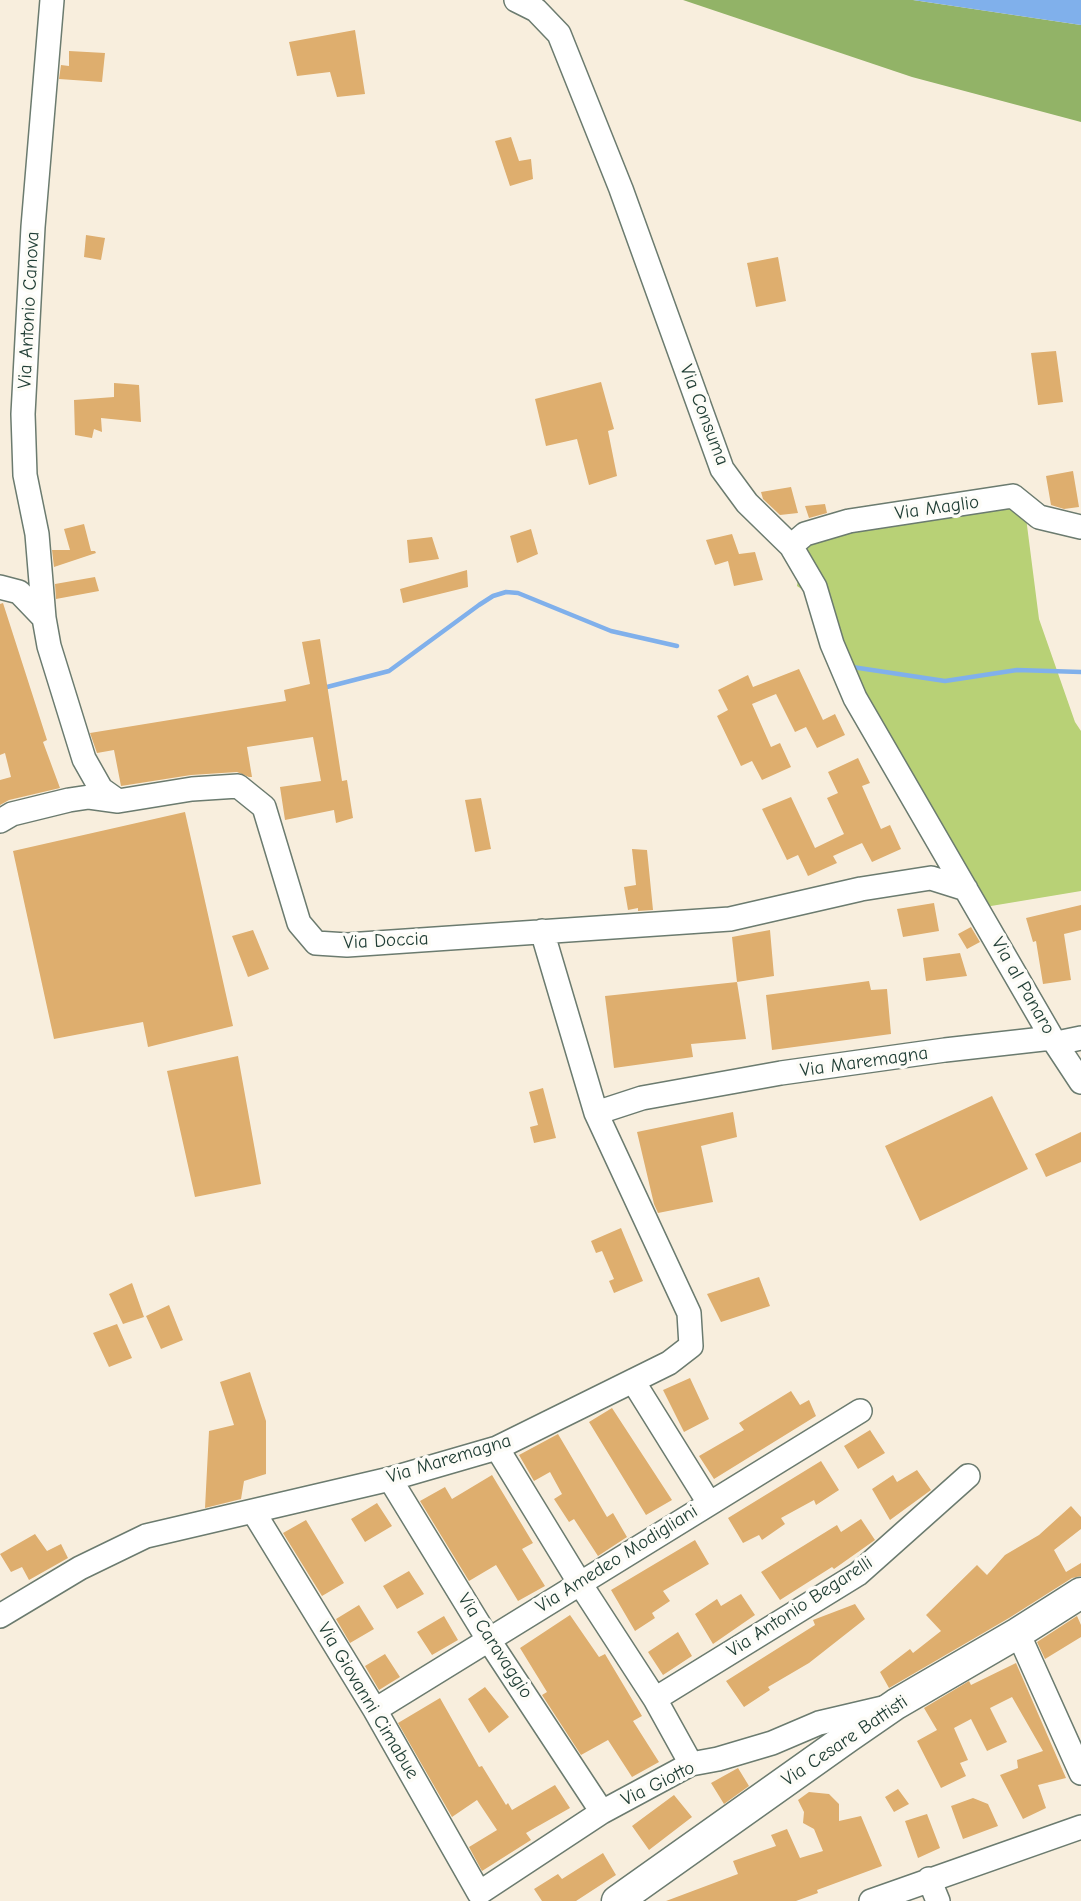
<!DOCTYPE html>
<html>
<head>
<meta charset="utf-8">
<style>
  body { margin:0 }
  canvas { display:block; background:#f8eedd }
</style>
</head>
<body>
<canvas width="1081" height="1901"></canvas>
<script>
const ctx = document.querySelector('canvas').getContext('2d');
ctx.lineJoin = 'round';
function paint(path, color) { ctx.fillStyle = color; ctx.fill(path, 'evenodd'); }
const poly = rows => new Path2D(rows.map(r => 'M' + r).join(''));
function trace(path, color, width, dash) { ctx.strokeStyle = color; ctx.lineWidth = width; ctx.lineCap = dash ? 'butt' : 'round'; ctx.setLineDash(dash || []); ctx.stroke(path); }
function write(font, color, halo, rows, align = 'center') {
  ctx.font = font + ' "Comic Neue",sans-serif'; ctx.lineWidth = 7; ctx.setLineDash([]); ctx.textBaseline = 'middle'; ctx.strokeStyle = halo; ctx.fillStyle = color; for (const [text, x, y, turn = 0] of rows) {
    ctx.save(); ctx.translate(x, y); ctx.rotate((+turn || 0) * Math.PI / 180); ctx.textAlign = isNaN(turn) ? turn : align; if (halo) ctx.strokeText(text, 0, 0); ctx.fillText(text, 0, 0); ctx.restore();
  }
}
paint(poly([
  [1024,502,1039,619,1075,722,1081,731,1081,891,979,908,936,864,937,841,872,725,829,607,797,586,802,547,897,506]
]), '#b8d176');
paint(poly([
  [683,0,913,0,1081,25,1081,122,912,77]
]), '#92b367');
paint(poly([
  [913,0,1081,0,1081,25]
]), '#80b0eb');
trace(poly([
  [852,667,945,681,1017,670,1081,672],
  [327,687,389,671,479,605,493,596,506,592,518,593,611,631,677,646]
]), '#80b0eb', 4.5);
paint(poly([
  [355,30,365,94,337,97,330,72,297,76,289,42],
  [69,51,105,53,102,82,59,79,61,65,69,66],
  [511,137,519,161,531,159,533,179,510,186,495,141],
  [86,235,105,238,101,260,84,257],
  [778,257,786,301,756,307,747,263],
  [1056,351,1063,402,1038,405,1031,353],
  [601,382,614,429,608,431,617,476,589,485,577,439,546,446,535,399],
  [114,383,139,385,141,422,101,418,102,432,94,429,92,438,75,435,74,400,114,397],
  [1073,471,1079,507,1064,509,1051,505,1046,476],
  [791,487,798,513,780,515,763,499,761,492],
  [825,504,827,513,809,518,805,506],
  [84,524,91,551,95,551,96,553,54,567,52,550,70,550,64,529],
  [531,529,538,554,517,563,510,536],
  [732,534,739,554,755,552,763,580,734,586,728,561,715,565,706,540],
  [432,537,439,559,409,563,407,540],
  [467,570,468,587,403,603,400,589],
  [95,577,99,591,56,599,55,584],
  [3,603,47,740,43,742,60,788,9,800,0,805,0,780,11,777,5,753,0,755,0,604],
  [320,639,342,781,347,780,353,818,336,823,334,810,285,820,280,787,321,781,313,737,247,747,252,777,249,777,237,772,191,775,121,786,114,750,97,753,90,733,286,701,284,690,310,684,302,642],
  [799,669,823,720,835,714,845,735,817,748,806,727,795,732,776,694,752,704,771,747,780,743,791,767,762,780,752,761,741,766,717,716,728,710,718,690,748,675,753,687],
  [858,758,870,783,862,786,881,829,890,825,901,849,872,862,862,843,833,856,837,863,808,876,798,855,787,860,762,809,791,797,815,848,844,834,827,798,838,793,828,772],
  [481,798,491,849,475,852,465,800],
  [185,812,233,1026,148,1047,143,1022,54,1039,13,851],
  [632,849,647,850,653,910,638,911,638,908,628,910,624,887,636,885],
  [934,903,939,931,903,937,897,909],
  [1081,905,1081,930,1064,934,1071,980,1043,984,1036,941,1033,942,1026,918],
  [971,927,980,942,967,949,958,934],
  [253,930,269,969,248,977,232,936],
  [770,930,774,976,737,982,732,937],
  [960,953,967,976,926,981,923,958],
  [869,981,871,990,887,989,891,1034,772,1050,766,995],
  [737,982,746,1039,691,1044,693,1057,614,1068,605,996],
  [238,1056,261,1184,195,1197,167,1071],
  [543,1088,556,1138,534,1143,530,1127,538,1125,529,1092],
  [992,1096,1028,1169,920,1221,885,1146],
  [733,1112,737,1137,701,1146,713,1202,658,1213,654,1204,637,1132],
  [1081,1132,1081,1162,1046,1177,1035,1154],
  [621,1228,643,1281,614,1293,609,1281,614,1279,602,1251,596,1253,591,1241],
  [759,1277,770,1306,721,1322,707,1294],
  [132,1283,144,1317,123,1324,109,1294],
  [169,1305,183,1340,161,1349,146,1316],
  [117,1324,132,1358,109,1367,93,1333],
  [250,1372,266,1421,266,1474,244,1481,241,1499,205,1508,209,1431,234,1425,220,1382],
  [690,1378,709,1419,684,1432,663,1390],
  [791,1391,800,1405,809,1400,816,1416,714,1479,699,1456,744,1430,739,1423],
  [612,1408,672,1500,646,1515,589,1422],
  [870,1430,885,1453,858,1469,844,1446],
  [558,1434,607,1517,613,1513,627,1537,598,1556,574,1519,569,1522,554,1499,562,1494,550,1472,534,1481,519,1455],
  [821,1461,839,1490,816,1505,814,1500,781,1518,785,1524,762,1540,759,1535,743,1543,728,1518],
  [917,1470,931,1490,890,1520,872,1489,893,1475,897,1482],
  [492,1475,533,1543,522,1549,545,1586,518,1601,496,1565,469,1581,420,1501,445,1487,452,1499],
  [377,1503,392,1526,365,1542,351,1519],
  [1071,1506,1081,1517,1081,1529,1054,1550,1066,1572,1081,1563,1081,1576,1072,1578,1009,1618,889,1688,880,1672,910,1649,913,1653,941,1631,926,1615,977,1565,987,1575,1005,1555,1039,1535],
  [861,1519,875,1540,834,1569,832,1567,780,1600,761,1572,837,1525,841,1532],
  [306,1520,344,1583,322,1596,283,1533],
  [35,1534,47,1551,61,1544,68,1558,29,1580,22,1567,11,1572,0,1554],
  [695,1540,709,1564,663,1591,670,1601,652,1613,655,1618,635,1631,611,1590],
  [409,1571,424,1594,397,1609,383,1586],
  [741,1594,755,1615,713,1644,695,1614,717,1599,721,1606],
  [855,1604,865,1619,809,1663,768,1687,770,1690,744,1707,726,1681,815,1625,813,1620],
  [359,1605,374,1629,350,1643,336,1619],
  [570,1615,599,1657,605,1654,642,1716,633,1721,659,1762,632,1777,608,1740,581,1755,542,1695,547,1692,520,1648],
  [444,1616,458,1640,432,1655,417,1632],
  [1077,1616,1081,1625,1081,1637,1045,1659,1037,1642],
  [678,1632,692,1656,663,1675,648,1652],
  [385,1654,400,1677,379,1690,365,1666],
  [1016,1663,1066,1778,1038,1785,1046,1808,1023,1819,1000,1775,1018,1768,1017,1760,1043,1751,1012,1697,990,1708,1007,1742,987,1751,971,1719,954,1728,968,1760,960,1763,966,1776,941,1788,917,1741,937,1730,924,1708,969,1681,971,1685],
  [485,1687,509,1717,489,1733,468,1699],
  [440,1698,479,1767,482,1766,506,1805,508,1803,512,1810,555,1785,570,1808,526,1833,531,1840,482,1871,469,1847,497,1830,477,1800,452,1817,398,1723],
  [738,1768,749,1786,724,1804,711,1783],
  [898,1789,909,1804,894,1812,885,1797],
  [809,1792,829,1794,839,1804,839,1821,861,1816,882,1866,817,1890,818,1893,796,1901,666,1901,738,1874,733,1861,776,1846,771,1835,787,1829,800,1858,823,1851,814,1829,803,1823,804,1812,798,1800],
  [674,1795,692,1817,649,1850,632,1826],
  [973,1798,988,1804,998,1826,963,1839,951,1806],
  [927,1814,940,1848,918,1858,905,1821],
  [603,1853,616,1875,576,1901,542,1901,534,1889,558,1874,562,1879]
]), '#deae6e');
const minor = poly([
  [516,0,536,10,559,34,621,189,722,469,747,503,791,546,815,587,832,644,855,698,1052,1038,1081,1082],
  [791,546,805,534,849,521,1013,496,1039,517,1081,527],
  [0,587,19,592,44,618,49,646,84,759,101,789,118,801,192,789,238,786,264,807,299,923,316,943,347,945,730,919,861,889,931,878,966,889],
  [44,618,37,534,25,475,23,414,33,227,52,0],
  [0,821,12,814,69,800,89,797,118,801],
  [1057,1043,1081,1038],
  [596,1113,642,1098,781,1073,945,1050,1052,1038],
  [633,1381,709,1503],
  [497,1448,579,1582,655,1699,691,1764],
  [390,1479,488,1639,602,1812],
  [253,1511,375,1710,479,1893,602,1812,691,1764,718,1759,772,1743,819,1723,883,1708],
  [0,1616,80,1568,146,1536,390,1479,497,1448,669,1363,691,1346,689,1313,596,1113,542,931],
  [1018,1633,1081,1773],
  [655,1699,858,1574,968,1476],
  [375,1710,860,1411],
  [929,1879,938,1901],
  [871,1901,1081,1827]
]);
const major = poly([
  [617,1901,848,1737,896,1704,1018,1633,1081,1593]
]);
trace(minor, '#6b7b6f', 26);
trace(major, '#6b7b6f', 33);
trace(minor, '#fff', 23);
trace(major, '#fff', 30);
write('19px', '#1f3d34', '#fdfcf7', [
  ["Via Antonio Canova",29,310,-87],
  ["Via Consuma",704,415,69],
  ["Via Maglio",937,508,-8],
  ["Via Doccia",386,941,-3],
  ["Via al Panaro",1023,986,60],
  ["Via Maremagna",864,1062,-8],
  ["Via Maremagna",449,1459,-17],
  ["Via Amedeo Modigliani",617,1559,-32],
  ["Via Antonio Begarelli",800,1607,-33],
  ["Via Caravaggio",495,1646,57],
  ["Via Giovanni Cimabue",368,1701,59],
  ["Via Cesare Battisti",845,1741,-34],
  ["Via Giotto",658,1784,-26]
]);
</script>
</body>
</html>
